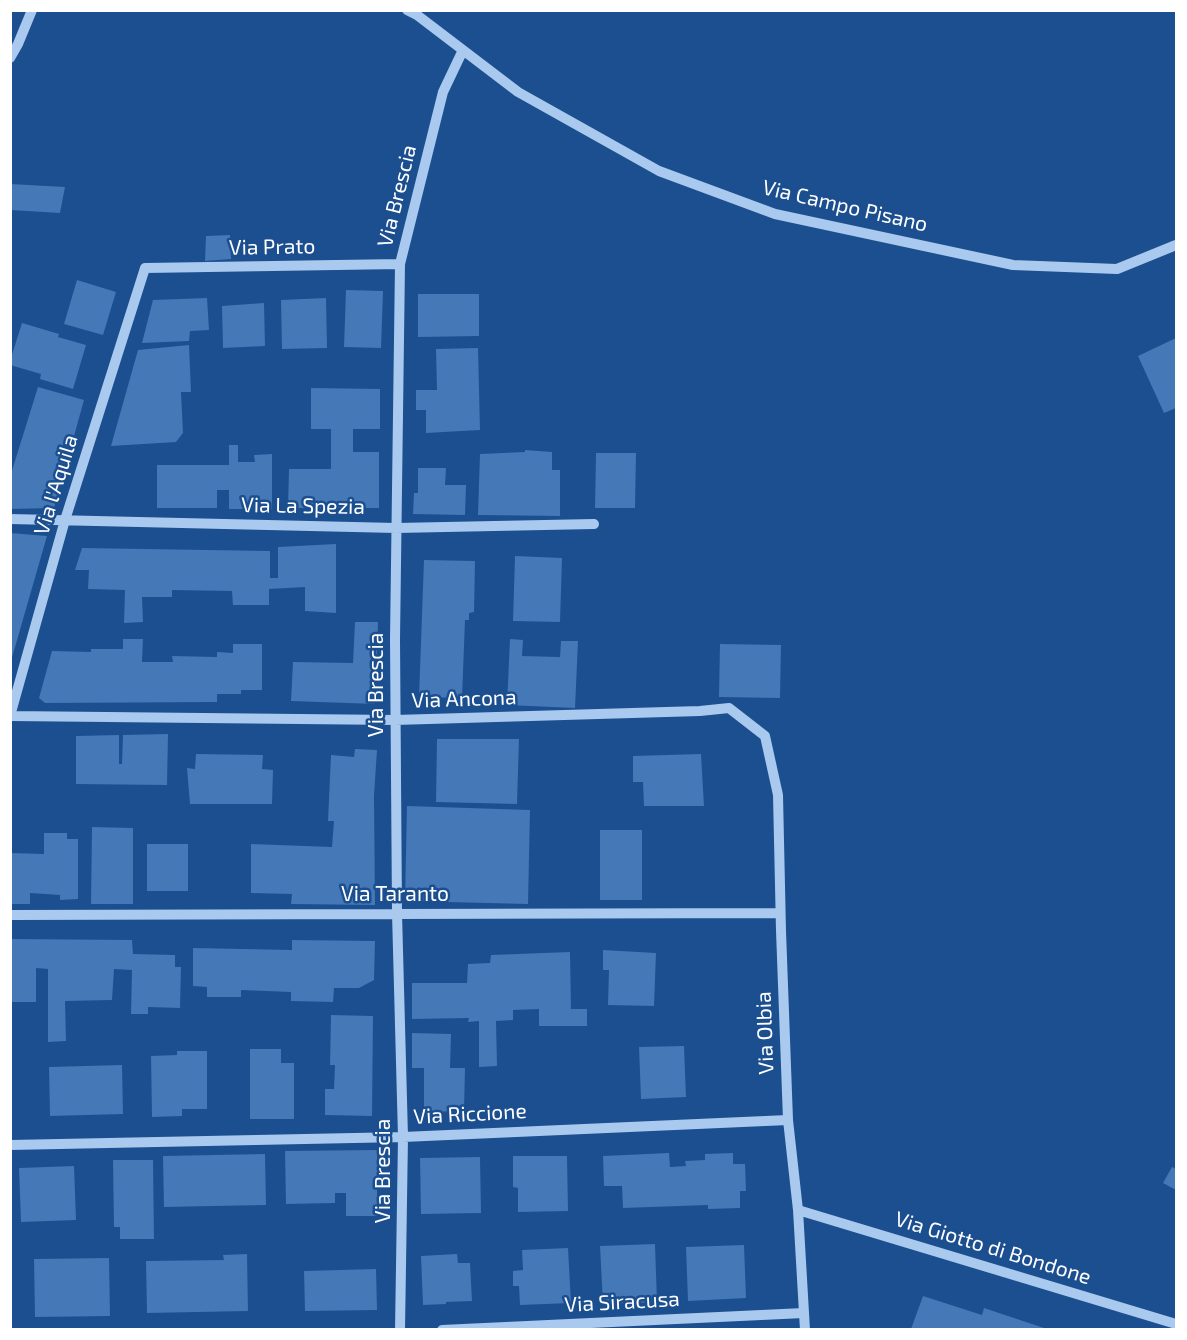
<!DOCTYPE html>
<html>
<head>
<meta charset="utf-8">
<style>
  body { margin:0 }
  #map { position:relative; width:1187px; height:1340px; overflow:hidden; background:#1b4f8f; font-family:"Exo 2",sans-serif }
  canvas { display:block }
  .frame { position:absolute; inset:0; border:12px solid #fff; pointer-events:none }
</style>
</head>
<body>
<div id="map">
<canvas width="1187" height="1340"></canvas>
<div class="frame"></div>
</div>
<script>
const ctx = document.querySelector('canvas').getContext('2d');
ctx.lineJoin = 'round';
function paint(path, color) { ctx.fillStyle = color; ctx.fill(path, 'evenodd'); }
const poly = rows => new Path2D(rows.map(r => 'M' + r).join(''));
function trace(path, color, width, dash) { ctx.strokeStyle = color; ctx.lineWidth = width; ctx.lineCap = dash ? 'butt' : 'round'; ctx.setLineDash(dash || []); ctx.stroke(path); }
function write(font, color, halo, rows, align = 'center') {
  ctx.font = font + ' "Exo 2",sans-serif'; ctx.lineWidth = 5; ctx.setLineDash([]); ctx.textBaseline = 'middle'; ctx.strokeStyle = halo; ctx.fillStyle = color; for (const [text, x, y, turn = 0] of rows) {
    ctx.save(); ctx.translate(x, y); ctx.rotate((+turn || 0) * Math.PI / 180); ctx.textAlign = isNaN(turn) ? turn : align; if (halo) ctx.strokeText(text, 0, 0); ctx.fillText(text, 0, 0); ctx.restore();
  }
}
paint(poly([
  [10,184,65,187,60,213,10,210],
  [230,235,231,259,205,261,206,236],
  [77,280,116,292,103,335,64,324],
  [346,290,383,291,381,348,344,347],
  [418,294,479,294,479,336,418,337],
  [207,298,209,330,190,331,189,341,142,343,153,300],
  [326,298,327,348,282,349,281,300],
  [264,303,265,346,223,348,222,306],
  [22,323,59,334,58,337,86,345,73,389,40,379,41,374,10,365,10,361],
  [1176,338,1176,408,1164,413,1138,356],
  [189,345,191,392,181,392,183,433,176,442,111,446,138,350],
  [478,348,480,430,426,433,426,410,416,410,416,390,437,390,436,349],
  [38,387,84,400,54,508,10,509,10,477],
  [311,388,380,389,380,429,353,429,353,452,379,452,379,508,288,508,289,469,331,469,331,429,311,429],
  [229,445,238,445,238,462,255,462,254,455,272,454,272,509,229,509,229,490,217,490,217,508,157,508,157,465,229,465],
  [525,450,552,452,552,470,560,470,560,516,478,515,480,454,525,452],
  [596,453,636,453,635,508,595,508],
  [418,468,446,468,445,485,466,485,465,515,413,514,414,493,418,493],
  [10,533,47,536,11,661,10,661],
  [336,544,336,613,305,611,305,587,269,589,269,605,233,605,232,591,172,590,172,597,142,597,143,622,124,623,125,590,88,589,89,570,75,570,82,548,270,551,270,578,278,578,278,547],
  [515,556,562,558,560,622,513,621],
  [424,560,475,561,474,612,469,613,469,620,465,620,462,698,419,697],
  [355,622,378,622,375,704,291,701,293,662,353,663],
  [123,639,143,639,142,662,173,662,172,656,217,657,217,652,233,653,233,644,262,644,262,690,241,690,241,694,217,694,217,702,45,703,39,698,52,651,91,652,91,649,123,649],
  [510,639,523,640,522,656,560,657,561,641,578,641,575,708,507,705],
  [720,644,781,645,780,698,719,697],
  [168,734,167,785,76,784,76,736,119,735,119,764,122,764,123,735],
  [437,739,519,739,517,804,436,802],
  [355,749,377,750,374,796,375,905,291,904,292,894,251,893,251,844,332,847,334,821,328,821,331,755,354,757],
  [196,754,263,755,262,769,273,770,272,804,190,804,187,768,195,769],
  [701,754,704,806,644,806,643,782,633,782,633,756],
  [407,806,530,810,528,904,405,901],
  [92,827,133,828,133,904,91,904],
  [600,830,642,830,642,900,600,900],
  [44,833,67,833,67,839,78,839,78,899,60,900,60,895,30,893,30,904,10,904,10,853,44,854],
  [147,844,188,844,188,891,147,891],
  [10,939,132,940,133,954,175,955,175,967,181,967,180,1008,148,1007,148,1014,131,1014,132,970,114,969,112,1000,65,1001,66,1041,48,1042,48,969,36,968,36,1002,10,1002],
  [292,940,375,941,374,980,359,988,334,988,333,1002,291,1001,291,992,241,990,241,997,207,997,207,987,193,986,193,948,292,950],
  [603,950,656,953,654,1006,608,1005,609,970,603,970],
  [570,952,571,1009,587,1009,587,1026,539,1026,539,1009,513,1010,513,1020,496,1021,497,1066,479,1067,479,1021,468,1022,469,1018,412,1019,412,983,467,983,468,964,490,963,491,955],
  [331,1015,373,1016,372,1116,325,1115,325,1089,334,1089,335,1065,330,1065],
  [412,1033,451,1034,450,1068,465,1068,464,1111,424,1112,424,1068,412,1068],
  [684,1046,686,1097,641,1099,639,1047],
  [250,1049,281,1049,281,1063,294,1063,294,1119,250,1119],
  [177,1051,207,1051,207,1109,182,1109,182,1116,152,1117,151,1056,177,1055],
  [122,1065,123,1114,50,1116,49,1067],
  [377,1150,377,1216,346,1216,346,1193,335,1193,335,1203,286,1204,285,1151],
  [669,1153,670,1167,686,1166,685,1161,705,1160,705,1154,733,1153,733,1164,745,1164,746,1191,740,1191,740,1208,708,1209,708,1205,623,1208,622,1186,604,1186,603,1156],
  [265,1154,266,1205,164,1207,163,1156],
  [513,1156,567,1156,568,1211,518,1212,518,1188,513,1187],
  [480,1157,481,1213,421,1214,420,1158],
  [113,1160,153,1160,154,1239,120,1239,120,1227,114,1227],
  [74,1166,76,1220,21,1222,19,1168],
  [1172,1167,1176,1169,1176,1190,1163,1183],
  [655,1244,657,1302,603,1304,600,1246],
  [744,1245,746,1298,688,1301,686,1247],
  [568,1248,571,1303,520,1305,519,1286,513,1286,513,1271,523,1270,522,1250],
  [247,1254,248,1311,147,1313,146,1261,224,1260,223,1255],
  [457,1254,458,1263,470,1263,472,1301,446,1302,446,1304,423,1305,421,1256],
  [109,1258,110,1316,35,1317,34,1259],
  [376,1269,377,1310,305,1311,304,1271],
  [923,1296,982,1315,984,1308,1047,1329,911,1329]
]), '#4478b7');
trace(poly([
  [407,10,417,15,518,92,659,171,775,214,1013,265,1117,269,1176,245],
  [10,58,18,44,32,10],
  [10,519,396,528,594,524],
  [10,716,395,720,700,711,729,708,765,736,778,795,781,931,788,1120,798,1210,805,1330],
  [10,716,65,520,145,268,400,264],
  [10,915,780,913],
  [10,1145,403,1137,788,1120],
  [798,1210,1176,1324],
  [400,1330,403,1137,397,913,395,639,400,264,443,92,463,50],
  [442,1330,804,1313]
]), '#a9c9ee', 10);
write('21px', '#fff', '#1b4f8f', [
  ["Via Brescia",397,196,-76],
  ["Via Campo Pisano",845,206,13],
  ["Via Prato",272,247,-1],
  ["Via l'Aquila",56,485,-73],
  ["Via La Spezia",303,506,1],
  ["Via Brescia",376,685,-90],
  ["Via Ancona",464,699,-2],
  ["Via Taranto",395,894],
  ["Via Olbia",765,1033,-92],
  ["Via Riccione",470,1114,-3],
  ["Via Brescia",383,1171,-90],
  ["Via Giotto di Bondone",993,1248,17],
  ["Via Siracusa",622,1302,-3]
]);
</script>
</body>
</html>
